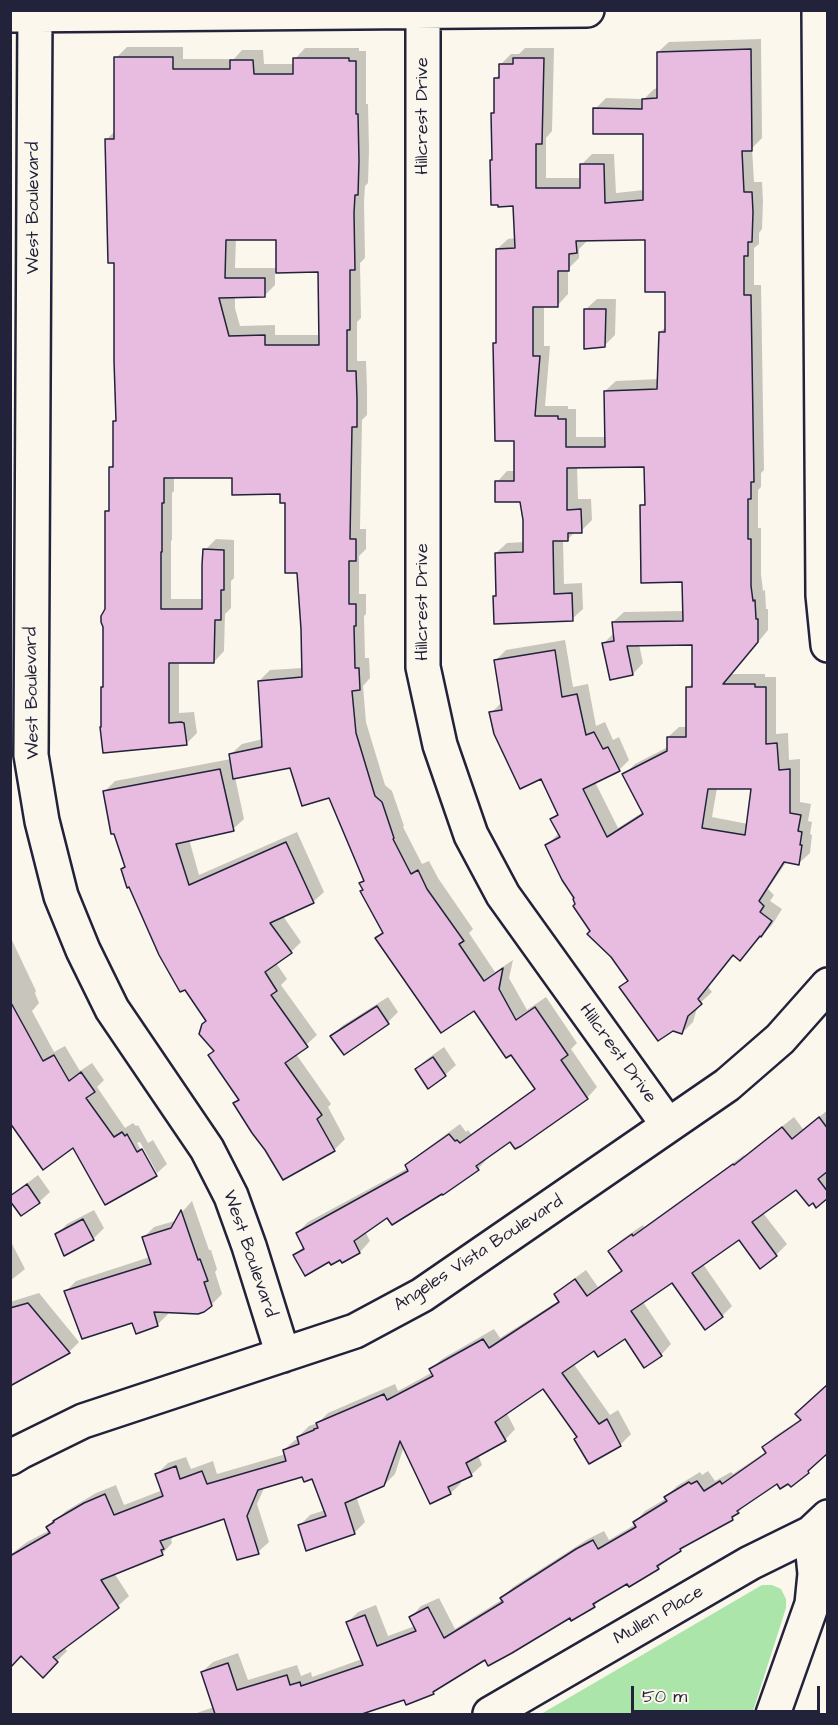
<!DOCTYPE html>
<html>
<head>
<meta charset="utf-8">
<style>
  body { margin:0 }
  #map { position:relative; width:838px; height:1725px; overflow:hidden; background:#fbf7ec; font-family:"Architects Daughter",sans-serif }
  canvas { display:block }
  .frame { position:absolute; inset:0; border:12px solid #22223b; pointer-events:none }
  .scale { position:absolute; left:631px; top:1686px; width:189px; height:27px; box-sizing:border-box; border:3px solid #22223b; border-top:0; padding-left:8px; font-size:18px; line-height:21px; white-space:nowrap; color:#22223b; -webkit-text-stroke:4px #fbf7ec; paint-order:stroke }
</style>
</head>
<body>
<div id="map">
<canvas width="838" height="1725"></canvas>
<div class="frame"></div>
<div class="scale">50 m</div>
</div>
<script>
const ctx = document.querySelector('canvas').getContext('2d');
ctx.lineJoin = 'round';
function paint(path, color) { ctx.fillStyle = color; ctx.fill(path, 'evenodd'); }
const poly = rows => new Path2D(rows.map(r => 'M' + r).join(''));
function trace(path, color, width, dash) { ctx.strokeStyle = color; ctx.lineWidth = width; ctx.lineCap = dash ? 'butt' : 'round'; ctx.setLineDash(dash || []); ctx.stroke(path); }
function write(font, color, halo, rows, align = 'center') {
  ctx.font = font + ' "Architects Daughter",sans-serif'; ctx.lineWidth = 4.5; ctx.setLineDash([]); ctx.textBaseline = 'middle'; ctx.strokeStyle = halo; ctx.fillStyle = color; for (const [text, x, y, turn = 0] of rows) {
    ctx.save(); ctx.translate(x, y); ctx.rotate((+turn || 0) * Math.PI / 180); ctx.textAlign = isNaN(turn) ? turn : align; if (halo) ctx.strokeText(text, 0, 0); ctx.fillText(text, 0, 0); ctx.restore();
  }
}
paint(poly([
  [762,1585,772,1585,781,1589,786,1599,786,1608,752,1714,541,1714]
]), '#ace5aa');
paint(poly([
  [761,39,762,138,752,148,754,182,762,182,763,201,762,229,759,233,759,244,754,248,754,285,761,285,764,470,761,473,761,487,758,490,758,528,761,528,761,574,763,591,765,590,766,609,768,609,768,630,732,674,765,674,765,677,776,677,776,734,788,733,789,760,800,759,800,802,811,804,808,821,812,822,810,834,812,835,810,853,799,863,787,861,768,889,774,895,770,901,782,909,772,925,750,948,734,954,708,987,712,992,698,1005,693,1022,682,1033,621,987,629,979,591,931,547,845,559,833,552,819,559,812,542,777,491,713,502,702,495,661,506,650,565,640,573,687,588,684,596,726,605,722,613,740,619,737,629,760,619,770,595,782,618,828,643,812,624,775,635,764,668,747,668,737,679,727,687,727,687,688,694,682,694,643,639,644,643,663,633,674,604,643,614,633,613,622,624,612,684,611,683,581,642,506,646,501,645,465,577,466,578,499,591,499,592,520,581,531,576,531,567,540,563,540,564,584,582,583,583,609,572,619,495,597,497,594,496,553,507,543,525,542,525,520,521,500,497,482,507,471,515,471,515,439,495,343,497,341,497,249,508,239,516,238,515,205,493,114,496,111,496,78,500,74,500,65,511,54,519,54,525,48,554,48,552,131,546,138,546,178,581,178,581,165,592,154,614,154,616,193,644,190,644,133,595,109,606,98,644,99,654,89,659,88,658,52,669,42],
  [587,239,646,239,667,290,667,326,660,332,659,379,616,381,605,391,606,437,576,437,576,409,568,409,568,406,545,406,550,346,544,346,544,305,558,305,568,294,568,269,579,258,579,249,587,241],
  [717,788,753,788,748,824,712,817],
  [127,47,183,47,183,59,234,59,242,50,263,50,264,64,295,64,295,59,305,48,359,48,359,51,366,51,366,104,368,104,369,150,368,183,365,186,364,201,365,258,360,263,361,318,357,322,357,361,366,361,367,388,367,415,362,420,360,529,366,529,366,549,359,556,359,594,366,594,366,614,364,616,365,658,369,658,370,678,363,686,366,722,385,785,392,791,404,826,403,827,422,864,429,861,438,878,473,929,469,933,495,972,513,960,509,978,527,1010,546,997,577,1043,571,1049,597,1087,587,1098,510,1140,487,1157,488,1158,478,1169,387,1215,365,1231,370,1241,360,1252,342,1261,340,1258,330,1260,295,1255,304,1246,297,1233,308,1222,408,1168,407,1166,418,1155,460,1124,466,1132,468,1130,471,1134,535,1088,511,1053,474,1009,377,938,384,931,361,884,366,879,329,796,291,766,235,777,244,819,233,829,189,839,199,875,297,832,324,892,313,902,283,916,301,942,291,952,276,963,287,979,281,985,317,1035,296,1054,331,1104,328,1107,345,1139,334,1150,235,1103,240,1099,215,1050,207,1021,123,869,126,866,105,791,115,781,231,759,231,754,242,744,263,739,259,681,270,670,303,668,298,572,287,501,281,493,233,476,174,476,174,491,172,493,172,540,171,541,171,599,203,599,205,550,216,539,234,540,234,578,231,581,231,608,225,614,224,651,214,662,179,662,179,713,194,712,197,733,186,744,102,687,105,685,107,511,110,508,110,468,114,463,114,422,117,419,116,262,107,139,116,130,116,58],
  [236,238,277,238,278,268,235,268],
  [319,271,320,335,275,335,275,325,240,326,235,308,235,296,264,296,275,285,275,272],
  [597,299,616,299,615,335,605,345,586,309],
  [10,936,36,991,35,993,39,1003,32,1011,54,1052,65,1046,80,1071,92,1063,104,1080,97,1087,125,1128,133,1123,136,1126,138,1125,148,1143,153,1140,167,1164,157,1173,140,1142,137,1143,154,1173,157,1173,156,1174,74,1146,10,1101],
  [388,997,398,1012,388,1022,332,1036,342,1026],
  [444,1047,456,1065,445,1075,416,1069,427,1059],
  [828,1110,828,1196,797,1188,763,1213,787,1244,776,1255,761,1267,739,1238,703,1264,732,1306,722,1316,672,1281,643,1302,671,1344,661,1355,625,1337,594,1349,573,1363,610,1415,618,1410,631,1434,621,1444,589,1462,578,1437,543,1387,506,1412,515,1429,505,1440,478,1455,482,1465,471,1475,460,1480,461,1483,451,1493,404,1446,395,1474,384,1485,356,1496,365,1522,354,1533,300,1525,310,1515,325,1510,312,1478,303,1475,265,1486,257,1504,269,1542,258,1552,225,1517,173,1535,173,1537,171,1540,172,1543,162,1554,114,1573,129,1596,118,1606,64,1647,67,1651,43,1675,10,1595,10,1555,27,1542,50,1530,48,1527,66,1511,96,1493,116,1485,124,1505,163,1490,157,1474,168,1463,186,1457,191,1469,213,1461,217,1474,286,1454,284,1450,295,1440,299,1438,298,1437,309,1426,318,1423,328,1413,395,1384,398,1391,433,1372,431,1369,442,1359,494,1329,500,1338,560,1300,556,1294,567,1284,586,1270,598,1287,623,1269,610,1251,621,1240,643,1225,644,1227,744,1155,745,1156,794,1117,803,1129],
  [38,1175,50,1192,39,1202,10,1198,21,1188],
  [192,1201,209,1250,211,1250,217,1269,215,1272,222,1294,211,1305,167,1311,168,1314,157,1325,133,1321,66,1291,76,1281,150,1257,144,1237,154,1227,178,1220,183,1211],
  [94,1210,104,1228,93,1239,64,1254,57,1234,67,1224],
  [10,1240,25,1269,10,1281],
  [39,1293,79,1342,69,1352,10,1386,10,1302],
  [807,1404,819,1461,808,1472,789,1482,777,1482,747,1503,732,1519,687,1544,680,1550,670,1556,658,1568,630,1585,628,1582,604,1596,594,1606,485,1658,441,1684,433,1693,405,1698,357,1714,354,1714,353,1711,343,1714,194,1714,214,1707,202,1672,213,1662,238,1653,248,1680,297,1665,301,1676,311,1672,312,1677,362,1659,348,1622,358,1612,376,1605,388,1636,415,1626,411,1617,421,1606,439,1598,455,1629,503,1599,502,1598,513,1587,588,1539,604,1531,609,1540,636,1524,635,1522,645,1511,667,1498,666,1497,677,1486,700,1472,702,1475,708,1471,715,1481,731,1472,733,1474,767,1451,764,1447,775,1436,801,1419]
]), '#0003');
const building = poly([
  [751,49,752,151,742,151,744,192,752,192,753,212,752,242,748,242,748,256,744,256,744,295,751,295,754,482,751,482,751,499,748,499,748,539,751,539,751,586,753,601,755,600,756,619,758,619,758,642,723,684,755,684,755,687,766,687,766,744,777,743,779,770,790,769,790,813,801,815,798,831,802,832,800,845,802,845,799,865,784,862,759,901,764,906,760,912,772,921,761,937,760,936,740,961,733,955,698,999,702,1004,688,1016,682,1034,673,1031,658,1041,619,987,628,981,611,957,587,934,590,931,573,906,575,904,573,899,574,898,562,880,545,845,560,837,550,819,558,815,541,779,520,789,494,734,489,712,502,710,494,660,555,650,562,697,577,694,586,735,594,732,603,749,608,747,620,771,583,789,607,837,643,814,622,774,667,751,667,737,686,737,686,687,692,687,692,645,627,646,633,675,610,680,602,643,614,641,612,622,683,621,682,582,641,583,640,505,645,505,644,467,567,468,567,510,581,509,582,533,568,533,568,541,553,541,554,594,572,593,573,621,494,624,493,596,496,596,495,553,523,552,523,520,520,502,495,502,495,481,514,481,514,441,495,441,493,343,496,343,496,249,515,248,513,206,498,207,498,205,491,205,490,160,492,160,491,113,494,113,494,78,499,78,499,64,513,64,513,58,544,58,542,144,536,144,536,188,580,188,580,164,604,164,605,203,643,200,643,134,593,134,593,108,642,109,642,99,657,98,657,52,751,49],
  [639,240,645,240,645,292,665,292,665,332,659,332,657,389,604,391,605,447,566,447,566,419,558,419,558,416,535,416,540,356,533,356,533,307,558,307,558,271,569,271,569,254,577,253,576,241,639,240],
  [708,789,751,789,745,835,702,828,708,789],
  [114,57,173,57,173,69,230,69,230,60,253,60,254,74,293,74,293,58,349,58,349,61,356,61,356,114,358,114,359,161,358,195,355,195,354,213,355,270,350,270,350,330,347,330,347,371,356,371,357,399,357,427,352,427,350,539,356,539,356,561,349,561,349,604,356,604,356,626,354,626,355,668,359,668,360,690,352,691,356,733,375,796,382,802,394,838,393,839,411,874,418,870,427,889,464,941,459,944,484,981,503,968,499,989,516,1020,535,1007,568,1055,561,1060,588,1099,521,1146,515,1149,510,1142,476,1166,479,1170,443,1195,442,1194,392,1225,387,1218,354,1241,360,1253,342,1263,340,1260,331,1265,329,1262,305,1276,293,1255,304,1249,296,1233,408,1171,405,1165,449,1134,455,1141,457,1140,460,1143,535,1089,511,1055,506,1058,474,1011,441,1033,375,938,383,933,360,891,363,890,359,883,364,881,329,798,302,806,290,768,233,779,229,754,262,747,258,681,302,677,301,629,297,573,285,573,285,503,280,503,280,494,232,495,232,478,164,478,164,503,162,503,162,552,161,552,161,609,202,609,202,565,203,549,224,550,224,590,221,590,221,620,215,620,214,663,169,663,169,723,181,722,184,723,187,745,103,753,100,727,101,727,101,687,103,687,103,627,101,622,101,616,105,609,105,511,109,511,109,467,113,467,113,421,116,421,114,361,114,263,108,263,105,139,114,139,114,57],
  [226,240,276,240,276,273,318,272,319,345,265,345,265,335,229,336,219,298,265,297,265,278,225,278,226,240],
  [584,309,606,309,605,347,584,349,584,309],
  [220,769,234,831,176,844,189,885,286,842,314,903,270,923,292,953,265,972,277,991,271,995,308,1047,285,1063,322,1115,317,1119,335,1151,283,1180,265,1150,252,1133,233,1103,239,1100,208,1055,214,1051,199,1034,202,1024,206,1021,185,990,180,992,159,955,129,887,127,888,121,869,125,867,114,834,111,834,103,791,220,769],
  [10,1001,43,1061,54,1055,69,1081,81,1072,95,1092,86,1098,114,1137,122,1132,125,1136,127,1134,137,1152,142,1149,157,1176,105,1205,73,1148,43,1170,10,1123,10,1001],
  [377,1006,389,1024,344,1055,330,1036,377,1006],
  [433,1057,446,1076,428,1089,415,1069,433,1057],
  [819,1117,828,1129,828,1171,818,1179,828,1192,828,1198,816,1208,813,1203,809,1206,796,1190,752,1222,777,1256,760,1269,739,1240,692,1273,723,1317,705,1330,672,1283,631,1311,662,1356,644,1368,625,1339,598,1357,594,1351,562,1373,599,1424,607,1419,621,1446,589,1464,574,1439,577,1437,543,1389,495,1422,506,1441,466,1463,472,1476,448,1487,451,1494,430,1504,400,1441,384,1486,345,1503,355,1534,306,1551,298,1525,326,1516,312,1479,304,1482,302,1477,258,1490,247,1516,259,1554,237,1560,224,1519,160,1541,164,1549,161,1550,163,1555,101,1580,119,1608,53,1657,58,1662,43,1678,21,1656,10,1668,10,1556,50,1533,46,1527,54,1522,53,1521,84,1503,105,1494,114,1515,163,1496,155,1474,176,1466,180,1479,202,1471,207,1484,286,1461,283,1450,299,1444,297,1437,314,1430,314,1429,318,1428,316,1423,384,1394,387,1400,433,1376,429,1369,483,1339,489,1348,559,1302,554,1294,575,1279,587,1296,622,1271,608,1251,632,1234,633,1236,733,1164,734,1165,782,1127,792,1139,819,1117],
  [27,1184,40,1203,21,1216,10,1201,10,1196,27,1184],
  [181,1210,198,1260,200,1259,208,1281,204,1282,212,1306,204,1312,198,1314,154,1312,158,1326,136,1334,132,1323,82,1339,64,1291,151,1264,142,1237,171,1228,181,1210],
  [83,1219,94,1240,64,1256,55,1234,83,1219],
  [28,1303,70,1353,10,1386,10,1308,28,1303],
  [828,1384,828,1453,808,1471,809,1473,791,1487,788,1484,780,1489,777,1484,737,1511,739,1513,732,1517,733,1520,680,1549,681,1551,657,1566,659,1569,629,1587,627,1584,593,1604,595,1607,571,1621,570,1618,512,1653,488,1666,485,1660,433,1692,434,1694,406,1705,404,1700,362,1714,215,1714,201,1672,228,1663,237,1690,287,1675,290,1685,300,1682,301,1686,363,1665,346,1622,365,1615,377,1646,416,1631,409,1617,428,1607,444,1638,503,1602,500,1598,576,1549,593,1540,598,1549,636,1527,633,1522,667,1501,664,1497,689,1482,691,1484,697,1481,704,1491,720,1481,722,1484,766,1453,762,1447,801,1420,795,1414,828,1384]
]);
paint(building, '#e8bce1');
trace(building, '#22223b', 1.5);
const minor = poly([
  [35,10,31,755,42,821,61,896,83,950,112,1009,207,1149,231,1196,249,1246,283,1355],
  [423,10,423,667,440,745,471,835,503,895,668,1125],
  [819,10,823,595,828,645],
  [10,15,587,10],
  [10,1458,20,1452,83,1421,355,1331,422,1295,727,1085,780,1039,828,985],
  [490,1714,750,1563,811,1533,828,1517],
  [773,1714,812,1604,815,1574,811,1533]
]);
trace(minor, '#22223b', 38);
trace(minor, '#fbf7ec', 33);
write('18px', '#22223b', '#fbf7ec', [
  ["Hillcrest Drive",423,116,-90],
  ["West Boulevard",34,208,-90],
  ["Hillcrest Drive",423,602,-90],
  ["West Boulevard",33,693,-91],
  ["Hillcrest Drive",617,1054,54],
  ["West Boulevard",249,1254,71],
  ["Angeles Vista Boulevard",479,1254,-33],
  ["Mullen Place",659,1616,-30]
]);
</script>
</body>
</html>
